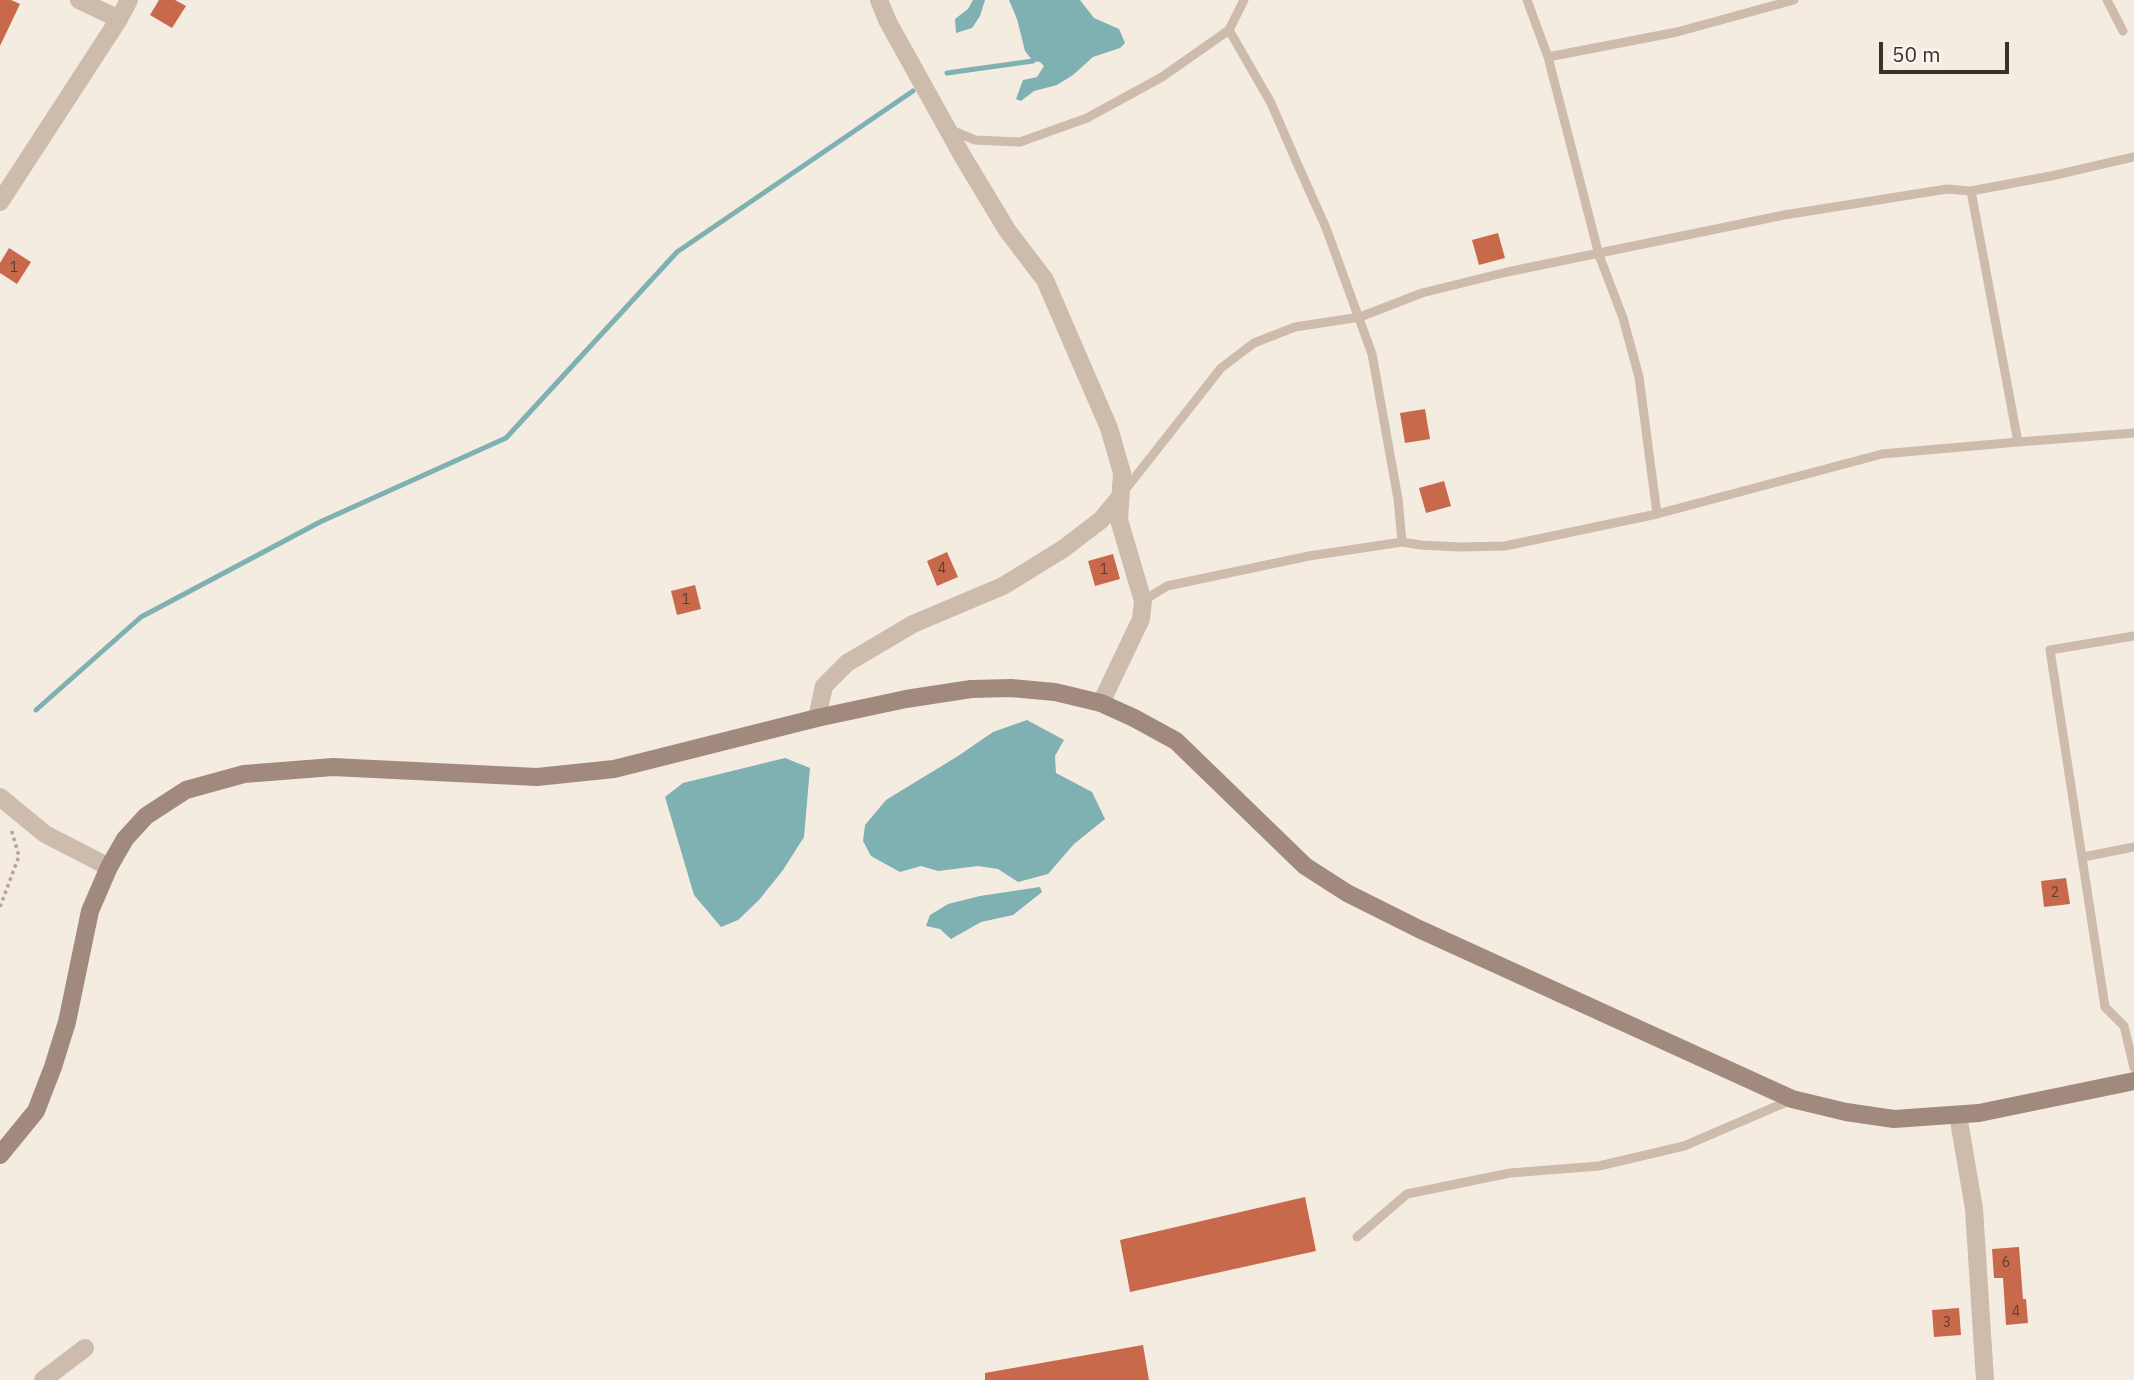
<!DOCTYPE html>
<html>
<head>
<meta charset="utf-8">
<style>
  body { margin:0 }
  #map { position:relative; width:2134px; height:1380px; overflow:hidden; background:#f4ebe1; font-family:"IBM Plex Sans",sans-serif }
  canvas { display:block }
  .scale { position:absolute; left:1879px; top:42px; width:130px; height:32px; box-sizing:border-box; border:4px solid #3b302b; border-top:0; padding-left:9px; font-size:21px; line-height:24px; white-space:nowrap; color:#3b302b; -webkit-text-stroke:5px #fbf5ee; paint-order:stroke }
</style>
</head>
<body>
<div id="map">
<canvas width="2134" height="1380"></canvas>
<div class="scale">50 m</div>
</div>
<script>
const ctx = document.querySelector('canvas').getContext('2d');
ctx.lineJoin = 'round';
function paint(path, color) { ctx.fillStyle = color; ctx.fill(path, 'evenodd'); }
const poly = rows => new Path2D(rows.map(r => 'M' + r).join(''));
function trace(path, color, width, dash) { ctx.strokeStyle = color; ctx.lineWidth = width; ctx.lineCap = dash ? 'butt' : 'round'; ctx.setLineDash(dash || []); ctx.stroke(path); }
function write(font, color, halo, rows, align = 'center') {
  ctx.font = font + ' "IBM Plex Sans",sans-serif'; ctx.lineWidth = 6; ctx.setLineDash([]); ctx.textBaseline = 'middle'; ctx.strokeStyle = halo; ctx.fillStyle = color; for (const [text, x, y, turn = 0] of rows) {
    ctx.save(); ctx.translate(x, y); ctx.rotate((+turn || 0) * Math.PI / 180); ctx.textAlign = isNaN(turn) ? turn : align; if (halo) ctx.strokeText(text, 0, 0); ctx.fillText(text, 0, 0); ctx.restore();
  }
}
paint(poly([
  [973,0,985,0,980,16,972,28,956,33,955,19,968,9],
  [1009,0,1080,0,1094,18,1119,29,1125,43,1120,48,1093,57,1073,75,1057,85,1034,91,1021,101,1016,99,1023,80,1037,77,1044,66,1040,62,1033,61,1025,51,1017,19],
  [1027,720,1064,740,1055,756,1056,773,1092,792,1105,819,1074,844,1048,874,1018,882,998,869,978,866,938,871,921,866,900,872,871,856,863,841,865,825,886,800,958,756,993,732],
  [785,758,810,768,804,837,783,870,759,900,738,920,721,927,694,895,665,797,683,783],
  [1040,887,1042,892,1013,915,981,922,951,939,940,929,926,926,930,915,948,904,980,896]
]), '#7fb0b2');
trace(poly([
  [947,73,1033,61],
  [36,710,141,617,320,522,506,438,677,252,913,91]
]), '#7fb0b2', 5);
paint(poly([
  [0,0,11,0,20,4,0,46],
  [159,0,175,0,186,6,172,28,150,15],
  [1498,233,1505,258,1479,265,1472,240],
  [9,248,31,262,17,284,0,273,0,263],
  [1425,409,1430,439,1405,443,1400,413],
  [1444,481,1451,506,1426,513,1419,488],
  [947,552,958,577,937,586,927,561],
  [1113,554,1120,579,1095,586,1088,561],
  [695,585,701,609,677,615,671,591],
  [2066,878,2070,904,2044,907,2041,881],
  [1305,1197,1316,1251,1130,1292,1120,1240],
  [2019,1247,2023,1299,2026,1299,2028,1323,2006,1325,2003,1278,1994,1278,1992,1249],
  [1959,1308,1961,1335,1934,1337,1932,1310],
  [1143,1345,1149,1380,985,1380,985,1373]
]), '#c8694b');
trace(poly([
  [0,907,19,856,11,829]
]), '#b9a596', 3.5, [3.5, 3.5]);
trace(poly([
  [1244,0,1229,30,1271,103,1297,163,1326,228,1372,354,1398,499,1402,542],
  [2107,0,2123,31],
  [1548,57,1677,32,1794,0],
  [951,130,975,140,1020,142,1087,118,1162,77,1229,30],
  [1971,191,2051,176,2134,157],
  [1125,490,1221,368,1254,343,1295,327,1360,317,1422,293,1507,272,1784,215,1947,189,1971,191,2018,442,2134,433],
  [1657,514,1882,454,2018,442],
  [1143,601,1167,586,1309,556,1402,542,1420,545,1460,547,1505,546,1657,514,1639,377,1623,318,1599,255,1548,57,1527,0],
  [2134,636,2050,650,2105,1007,2124,1026,2134,1068],
  [2083,857,2134,847],
  [1357,1237,1407,1194,1510,1173,1599,1166,1684,1146,1791,1100]
]), '#cdbbac', 9);
trace(poly([
  [879,0,888,22,963,157,1007,230,1045,280,1109,428,1122,473,1119,520,1143,601,1141,619,1101,703],
  [119,19,129,0],
  [0,202,119,19,79,0],
  [817,718,824,686,847,663,913,624,1003,586,1063,549,1101,520,1120,497],
  [0,797,45,834,109,867],
  [1958,1115,1974,1209,1985,1380],
  [43,1380,85,1348]
]), '#cdbbac', 18);
trace(poly([
  [0,1155,36,1111,53,1067,67,1022,90,911,109,867,125,839,146,816,186,790,244,774,333,767,537,777,614,769,817,718,906,699,971,689,1011,688,1055,692,1101,703,1134,718,1176,741,1305,866,1347,893,1419,929,1792,1099,1846,1112,1894,1119,1979,1113,2134,1081]
]), '#a18a7d', 18);
write('14px', '#5e3e33', null, [
  ["1",14,268],
  ["4",942,569],
  ["1",1104,570],
  ["1",686,600],
  ["2",2055,893],
  ["6",2006,1263],
  ["4",2016,1312],
  ["3",1947,1323]
]);
</script>
</body>
</html>
